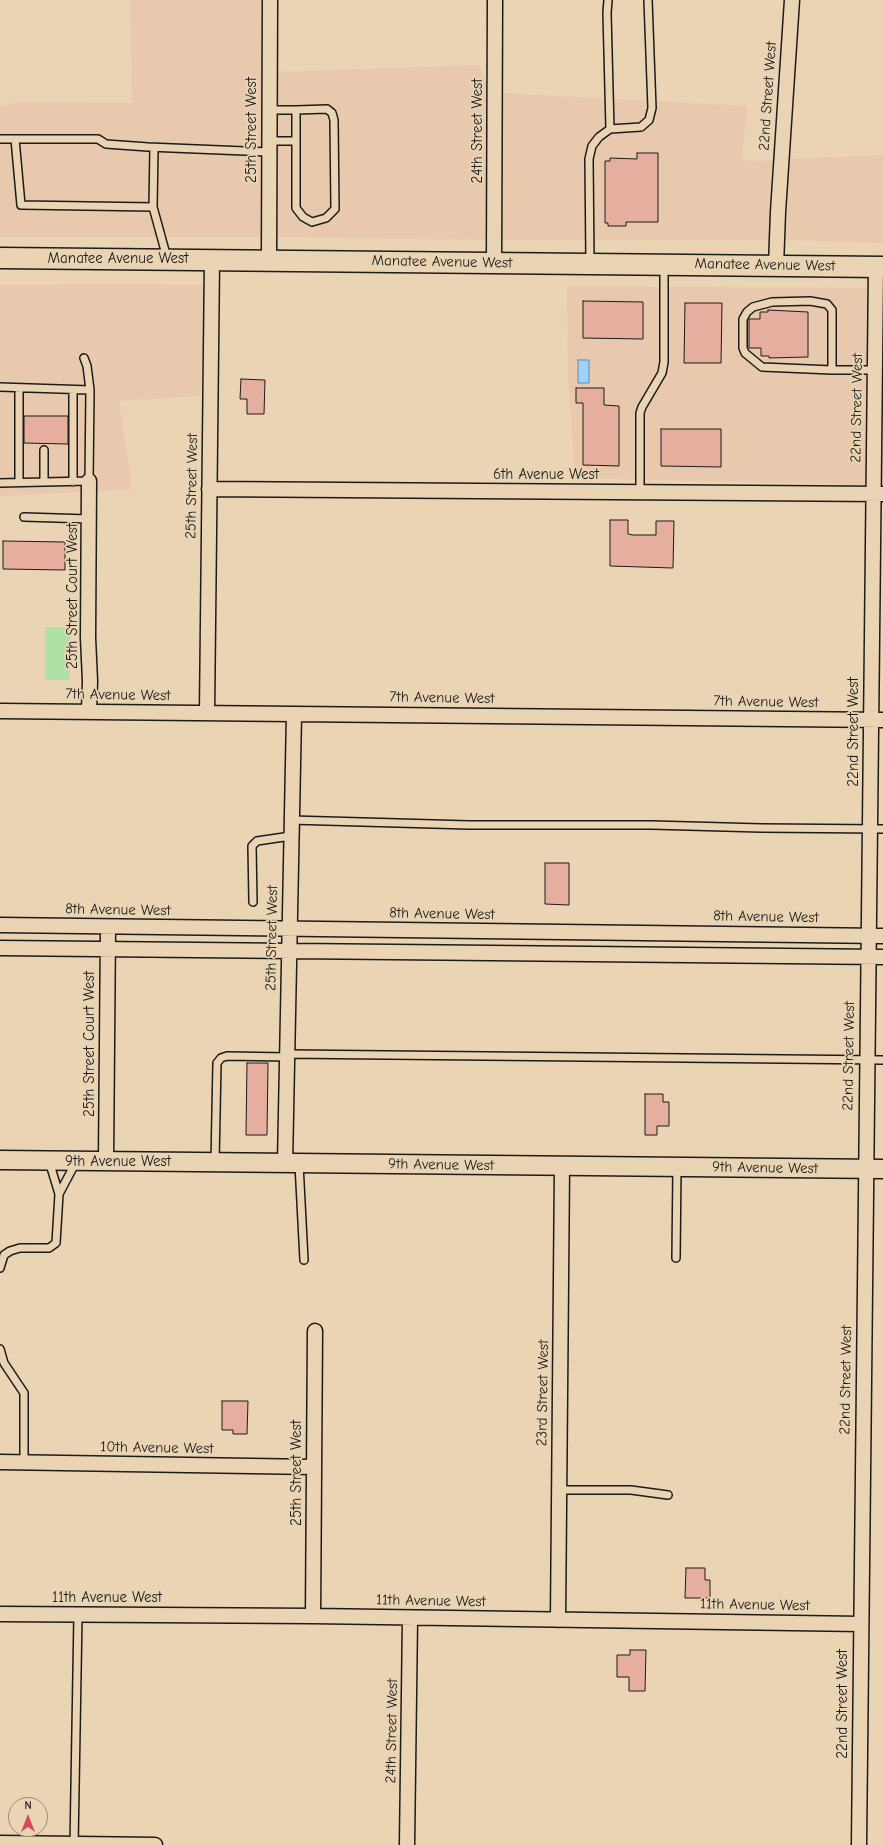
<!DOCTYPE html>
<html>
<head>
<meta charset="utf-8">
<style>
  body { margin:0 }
  #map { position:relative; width:883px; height:1845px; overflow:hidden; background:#ead4b3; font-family:"Comic Neue",sans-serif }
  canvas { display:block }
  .north { position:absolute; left:8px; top:1797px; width:40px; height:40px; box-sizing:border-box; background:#ead4b3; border:1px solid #988a77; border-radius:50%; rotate:0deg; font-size:11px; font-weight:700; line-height:16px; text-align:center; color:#1c1c1c }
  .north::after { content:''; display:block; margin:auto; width:14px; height:18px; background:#d1495b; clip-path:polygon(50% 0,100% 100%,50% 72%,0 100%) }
</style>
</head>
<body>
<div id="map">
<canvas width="883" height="1845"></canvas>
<div class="north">N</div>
</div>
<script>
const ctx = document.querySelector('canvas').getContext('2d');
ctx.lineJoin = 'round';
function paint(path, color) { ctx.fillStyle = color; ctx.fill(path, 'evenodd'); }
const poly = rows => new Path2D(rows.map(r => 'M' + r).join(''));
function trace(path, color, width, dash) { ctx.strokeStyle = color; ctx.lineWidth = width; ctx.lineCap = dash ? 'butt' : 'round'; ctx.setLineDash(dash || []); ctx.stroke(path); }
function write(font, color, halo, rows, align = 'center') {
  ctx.font = font + ' "Comic Neue",sans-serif'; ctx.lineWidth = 3.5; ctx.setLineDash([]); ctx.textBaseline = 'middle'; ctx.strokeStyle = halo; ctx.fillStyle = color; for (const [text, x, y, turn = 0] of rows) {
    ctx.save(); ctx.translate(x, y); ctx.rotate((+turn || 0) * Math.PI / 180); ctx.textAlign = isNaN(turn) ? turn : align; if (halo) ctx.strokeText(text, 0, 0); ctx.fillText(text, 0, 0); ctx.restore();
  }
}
paint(poly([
  [130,0,262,0,261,237,0,237,0,107,17,102,132,103],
  [479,65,487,84,486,240,277,237,277,72],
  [503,93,747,106,742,161,773,160,769,240,502,240],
  [883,155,883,243,785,240,789,159],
  [122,284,204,285,202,396,119,401,132,489,97,491,97,475,82,475,82,492,0,496,0,285],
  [567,286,868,288,866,485,575,478,568,373],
  [883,308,883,485,881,485]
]), '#e9c9ad');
paint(poly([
  [45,627,70,627,70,680,45,680]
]), '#ade2a4');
const water = poly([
  [578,360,589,360,589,383,578,383,578,360]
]);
paint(water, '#9dd2fb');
trace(water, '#6989a2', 1);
const building = poly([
  [637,153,658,153,658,222,626,222,626,226,608,226,608,223,605,223,605,161,610,161,610,158,637,159,637,153],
  [583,301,643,302,643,339,583,338,583,301],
  [685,303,722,303,721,363,684,363,685,303],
  [768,310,808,312,808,357,769,358,769,356,761,356,761,348,749,348,749,319,760,319,760,312,768,312,768,310],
  [241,379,265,380,264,414,247,414,247,399,240,399,241,379],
  [576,388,604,388,604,405,619,406,619,466,583,465,583,403,576,403,576,388],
  [24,416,68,416,68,444,24,443,24,416],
  [661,429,721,429,721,467,661,466,661,429],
  [610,520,628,520,628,534,633,535,656,535,656,521,674,521,673,568,610,566,610,520],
  [3,541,65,542,65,570,3,569,3,541],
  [545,863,569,863,569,905,545,904,545,863],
  [247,1063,268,1063,267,1135,246,1135,247,1063],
  [645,1094,663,1094,663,1102,669,1102,669,1126,657,1126,657,1135,645,1135,645,1094],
  [222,1401,248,1401,247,1434,233,1434,233,1430,222,1430,222,1401],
  [686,1568,705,1568,705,1580,710,1580,710,1598,685,1598,686,1568],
  [630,1650,646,1650,645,1691,629,1691,629,1677,617,1677,617,1655,630,1655,630,1650]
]);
paint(building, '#e6ae9e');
trace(building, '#1c1c1c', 1);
const service = poly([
  [608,0,607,13,610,129],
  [270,110,296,110,296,208,303,217,312,222,326,218,335,209,334,120,332,113,327,109,296,110],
  [0,139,98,139,106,144,148,147,269,152],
  [15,139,21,205,153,207],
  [270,141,295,141],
  [154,148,153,207,167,258],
  [590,263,589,159,592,146,599,137,610,129,641,127,649,120,652,108,648,0],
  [832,370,762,367,745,353,743,348,743,319,747,312,753,307,772,302,810,301,827,304,832,310,832,370,875,370],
  [0,387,90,390],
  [19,389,19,482],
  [73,390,73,482],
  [44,450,44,482],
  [0,483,89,481,90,390,87,366,84,358],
  [640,492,640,413,642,407,662,373,664,362,664,267],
  [24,517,89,519],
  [291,820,469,825,652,825,761,828,883,829],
  [253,902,252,846,257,841,291,836],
  [287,1054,883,1060],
  [215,1162,217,1063,221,1058,227,1056,287,1057],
  [299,1164,304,1260],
  [59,1194,76,1162],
  [676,1258,677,1167],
  [0,1268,4,1255,10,1251,20,1248,49,1248,56,1243,59,1194,49,1161],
  [0,1349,4,1363,24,1393,24,1462],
  [559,1490,631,1490,668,1495],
  [74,1845,78,1615]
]);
const minor = poly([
  [269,260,270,0],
  [494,263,495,0],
  [776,266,778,212,792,0],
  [209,489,883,494],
  [0,711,883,720],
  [89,711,90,681,88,638,89,481],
  [207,713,212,260],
  [0,925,883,936],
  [0,948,883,957],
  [106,1161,108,927],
  [285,1163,294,714],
  [0,1462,314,1467],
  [0,1614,313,1616,861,1624],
  [313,1616,315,1331],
  [558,1620,562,1166],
  [0,1843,155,1845],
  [407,1845,410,1618],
  [859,1845,876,267]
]);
const tertiary = poly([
  [0,1160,883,1169]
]);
const secondary = poly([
  [0,258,883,267]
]);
trace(service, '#1c1c1c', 10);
trace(minor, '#1c1c1c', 17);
trace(tertiary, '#1c1c1c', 21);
trace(secondary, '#1c1c1c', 23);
trace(service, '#ead4b3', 7);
trace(minor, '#ead4b3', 14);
trace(tertiary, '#ead4b3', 18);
trace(secondary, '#ead4b3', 20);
write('15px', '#1c1c1c', '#ead4b3', [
  ["22nd Street West",768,96,-86],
  ["25th Street West",252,130,-90],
  ["24th Street West",478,131,-90],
  ["Manatee Avenue West",118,259],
  ["Manatee Avenue West",442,262,1],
  ["Manatee Avenue West",765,265,1],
  ["22nd Street West",857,408,-89],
  ["6th Avenue West",546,475],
  ["25th Street West",192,486,-89],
  ["25th Street Court West",73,596,-90],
  ["7th Avenue West",118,695,1],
  ["7th Avenue West",442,698,1],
  ["7th Avenue West",766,702,1],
  ["22nd Street West",854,732,-90],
  ["8th Avenue West",118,910,1],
  ["8th Avenue West",442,914,1],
  ["8th Avenue West",766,917,1],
  ["25th Street West",272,938,-89],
  ["25th Street Court West",90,1044,-90],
  ["22nd Street West",849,1056,-89],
  ["9th Avenue West",118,1162],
  ["9th Avenue West",441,1165,1],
  ["9th Avenue West",765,1168,1],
  ["22nd Street West",846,1380,-89],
  ["23rd Street West",543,1393,-89],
  ["10th Avenue West",157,1448,1],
  ["25th Street West",297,1473,-90],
  ["11th Avenue West",107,1598],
  ["11th Avenue West",431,1601,1],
  ["11th Avenue West",755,1605,1],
  ["22nd Street West",843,1704,-90],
  ["24th Street West",392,1731,-89]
]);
</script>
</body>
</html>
